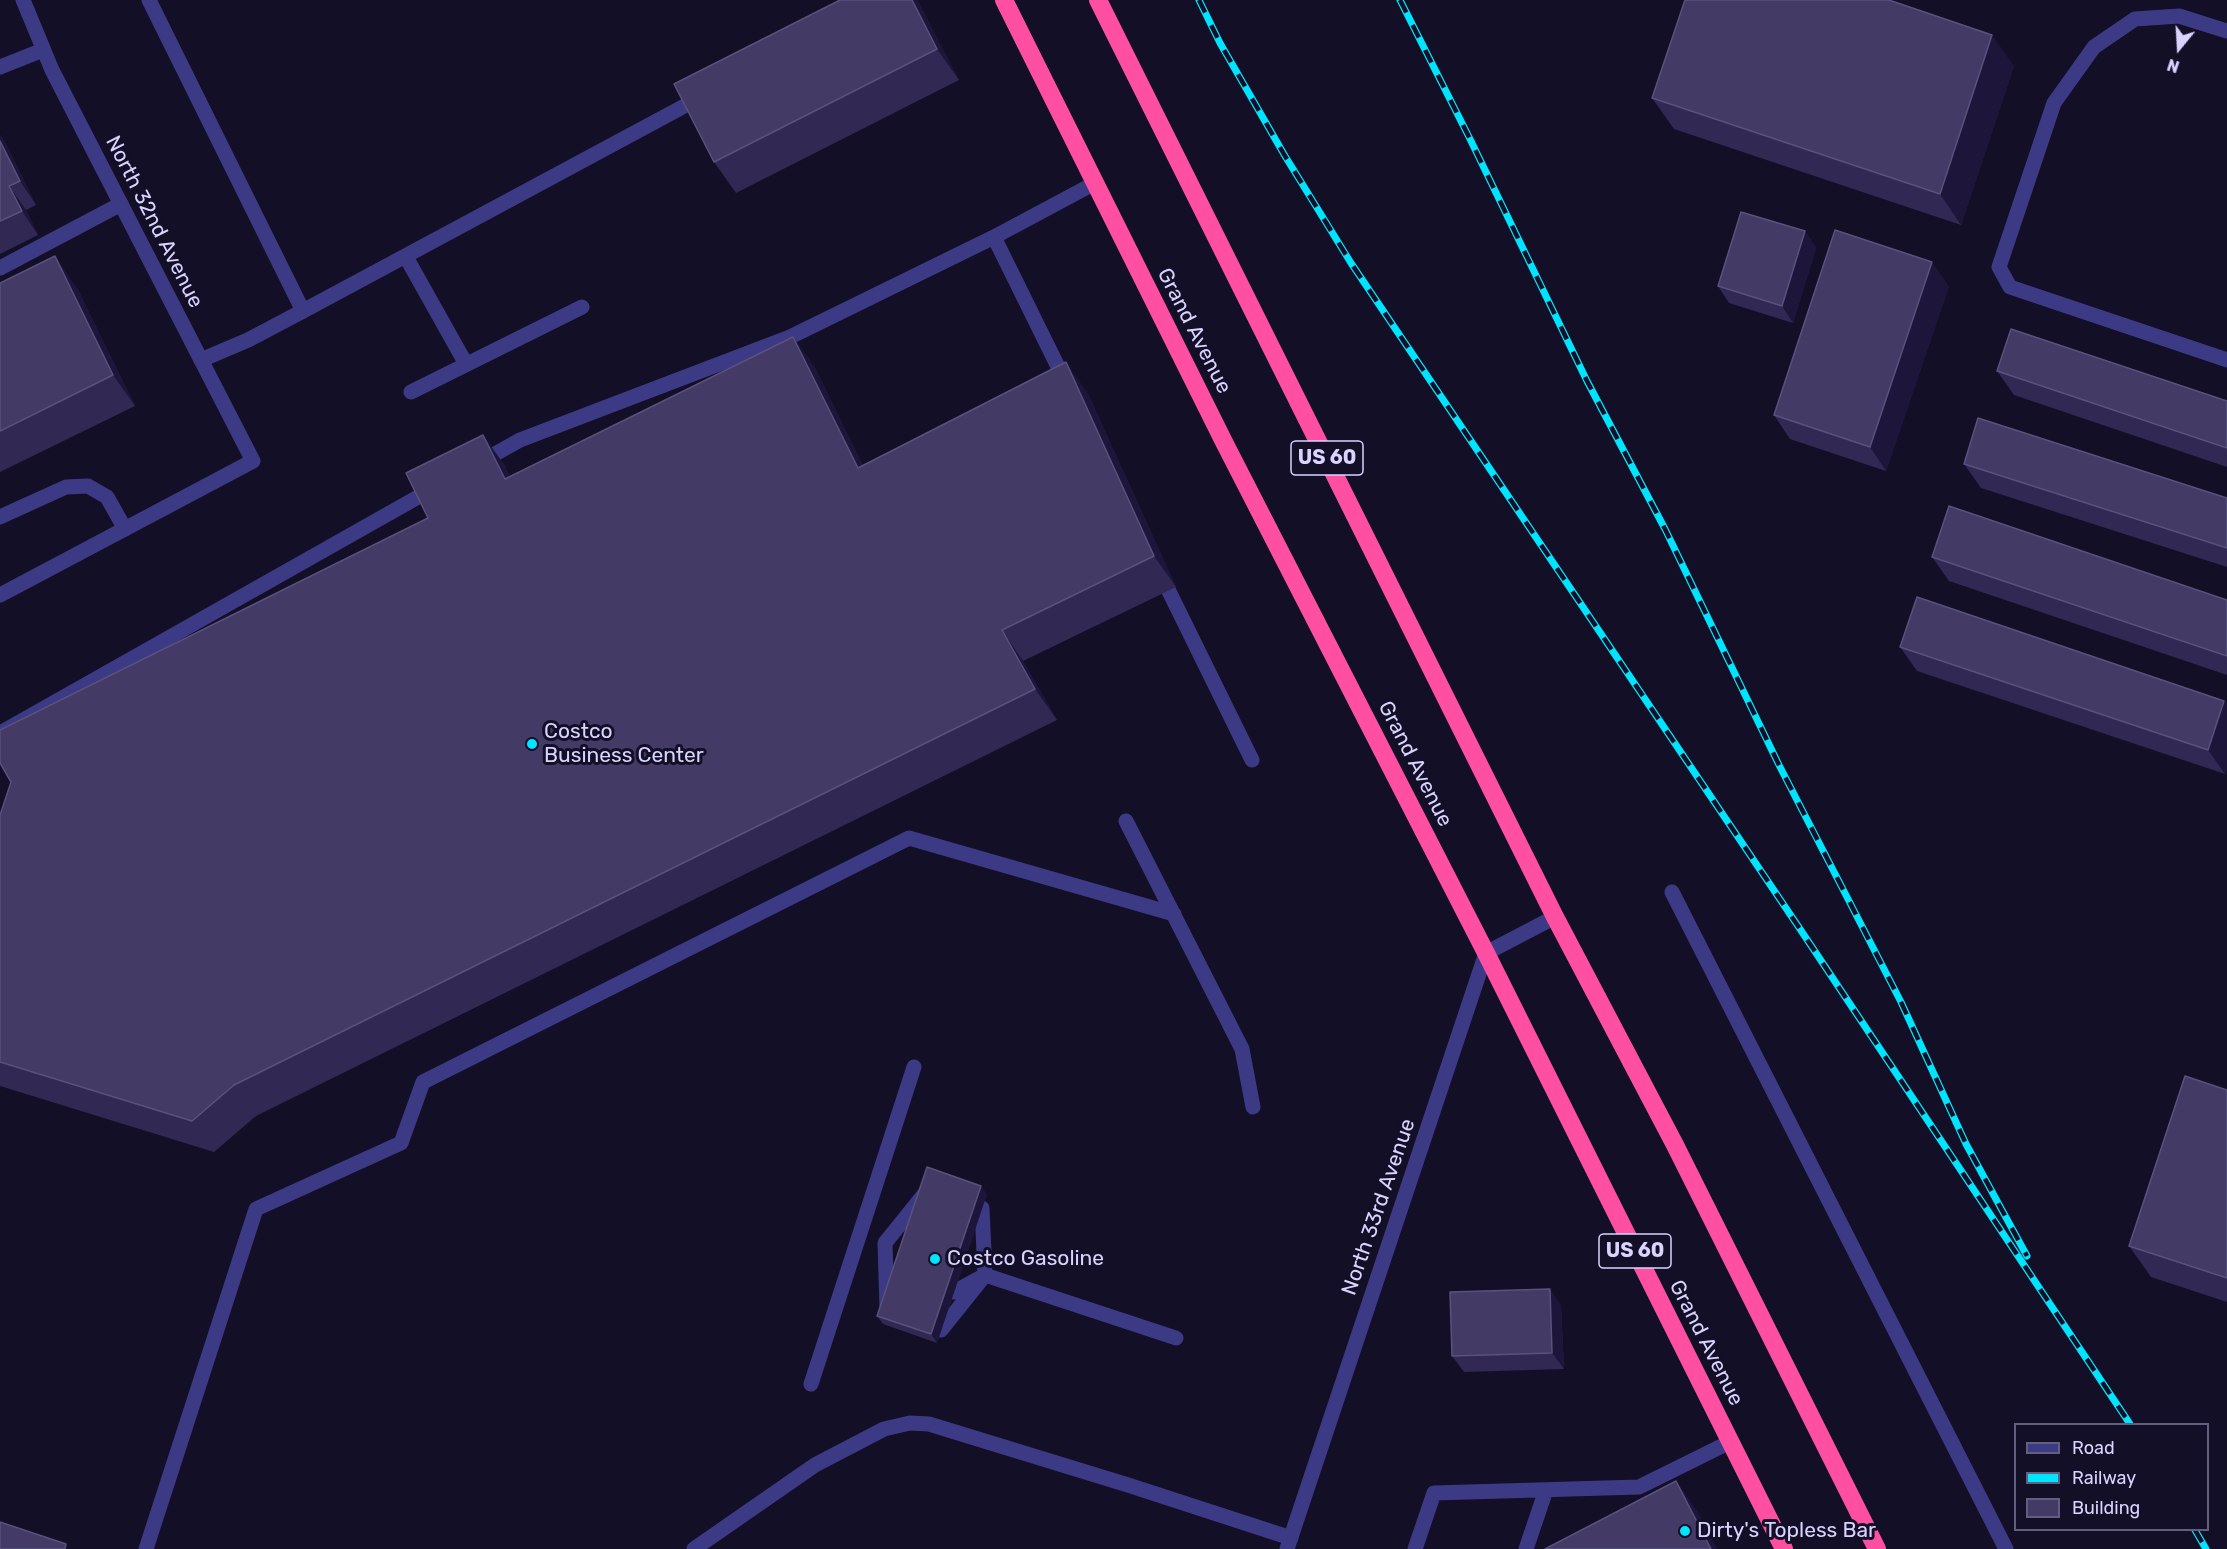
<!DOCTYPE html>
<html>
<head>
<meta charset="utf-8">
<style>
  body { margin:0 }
  #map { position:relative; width:2227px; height:1549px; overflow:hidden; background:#130f26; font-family:Rubik,sans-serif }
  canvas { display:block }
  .legend { position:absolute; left:2014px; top:1423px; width:195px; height:108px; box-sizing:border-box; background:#130f26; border:2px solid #625e7d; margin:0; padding:8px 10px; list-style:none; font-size:18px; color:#d9d4ff }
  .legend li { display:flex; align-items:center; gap:12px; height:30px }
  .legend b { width:30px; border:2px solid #625e7d }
  .north { position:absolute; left:2149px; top:18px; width:60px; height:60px; -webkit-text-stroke:4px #130f26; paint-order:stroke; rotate:198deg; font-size:16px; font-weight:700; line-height:24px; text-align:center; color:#d9d4ff }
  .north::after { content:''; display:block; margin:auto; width:21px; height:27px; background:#d9d4ff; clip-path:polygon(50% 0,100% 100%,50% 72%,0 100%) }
</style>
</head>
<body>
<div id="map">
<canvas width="2227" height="1549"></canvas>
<ul class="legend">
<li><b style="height:8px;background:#3d3a85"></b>Road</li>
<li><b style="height:8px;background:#00e5ff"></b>Railway</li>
<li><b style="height:16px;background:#433a66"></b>Building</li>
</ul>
<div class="north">N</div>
</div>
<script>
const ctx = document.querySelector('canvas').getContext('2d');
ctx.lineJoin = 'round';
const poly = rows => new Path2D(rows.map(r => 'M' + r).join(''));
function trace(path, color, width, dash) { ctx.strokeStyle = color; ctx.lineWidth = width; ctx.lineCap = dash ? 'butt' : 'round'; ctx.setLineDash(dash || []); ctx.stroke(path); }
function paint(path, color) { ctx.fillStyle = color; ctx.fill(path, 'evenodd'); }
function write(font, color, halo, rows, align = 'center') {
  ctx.font = font + ' Rubik,sans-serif'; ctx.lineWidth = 6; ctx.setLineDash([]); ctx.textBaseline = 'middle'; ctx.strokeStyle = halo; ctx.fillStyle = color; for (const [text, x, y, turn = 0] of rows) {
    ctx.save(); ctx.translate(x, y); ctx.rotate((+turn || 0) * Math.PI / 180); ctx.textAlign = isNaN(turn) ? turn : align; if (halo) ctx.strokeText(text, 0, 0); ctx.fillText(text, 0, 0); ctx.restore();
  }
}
trace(poly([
  [149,0,303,311],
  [2227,31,2179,16,2135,19,2094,47,2054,103,1999,267,2010,287,2227,360],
  [0,67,43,50],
  [994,237,1067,385],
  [406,257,466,364],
  [0,268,121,204],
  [201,360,248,340,303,311,703,96],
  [411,392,582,307],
  [479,463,520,440,790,337,994,237,1095,183],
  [0,517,66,487,88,486,107,497,125,529],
  [1160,573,1252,760],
  [0,733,434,488],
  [1126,821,1242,1049,1253,1107],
  [1672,892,2006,1549],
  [954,1292,985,1275,1176,1338],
  [887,1307,885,1243,926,1192],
  [941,1330,985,1275,982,1208],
  [811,1384,914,1067],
  [146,1549,256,1209,401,1143,423,1082,909,838,1174,914],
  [694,1549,815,1465,884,1429,910,1423,929,1424,1128,1485,1291,1538],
  [1415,1549,1434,1493,1639,1487,1730,1442],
  [1526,1549,1546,1490]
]), '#3d3a85', 15);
trace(poly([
  [0,595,253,461,52,70,23,0],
  [1287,1549,1486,953,1555,917]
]), '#3d3a85', 15);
trace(poly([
  [1004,0,1224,442,1486,953,1784,1549],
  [1098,0,1555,917,1675,1145,1877,1549]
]), '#ff4fa3', 18);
const rail = poly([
  [1199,0,1220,43,1285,156,1351,263,1798,926,2130,1424],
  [1400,0,1471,141,1587,381,1665,529,1779,765,1901,1002,1966,1144,2027,1256],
  [2195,1530,2206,1549]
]);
trace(rail, '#00e5ff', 7);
trace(rail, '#130f26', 4.5, [14]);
paint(poly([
  [840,0,917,0,959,80,736,193,714,162],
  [2014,66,1961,225,1674,129,1652,98],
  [0,135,6,144,36,205,26,210,38,235,0,254],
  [1805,231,1816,248,1793,323,1729,303,1718,286],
  [0,283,77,288,135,406,0,472],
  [1949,286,1886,471,1790,439,1774,415],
  [793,337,815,368,863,466,1088,394,1176,587,1023,661,1057,720,256,1116,214,1152,0,1086,0,815,428,518,483,435,505,466,510,477],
  [1997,371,2227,401,2227,467,2014,395],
  [1964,464,2227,498,2227,567,1981,488],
  [1932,557,2227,600,2227,675,1949,581],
  [1900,647,2224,701,2227,704,2227,768,2225,774,1917,671],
  [2227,1090,2227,1302,2151,1277,2129,1246],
  [987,1194,937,1343,883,1324,877,1316],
  [1561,1305,1564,1369,1464,1372,1452,1356]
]), '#312854');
paint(poly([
  [912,0,917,0,919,2,959,80,937,49],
  [1992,35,2014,66,1961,225,1940,194],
  [0,135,6,144,36,205,20,181,0,141],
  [9,186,26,210,38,235,22,211],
  [1805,231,1816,248,1793,323,1782,306],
  [55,256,77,288,135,406,113,375],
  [1932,262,1949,286,1886,471,1870,447],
  [793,337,815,368,880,499,858,468],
  [1066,362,1088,394,1176,587,1154,556],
  [483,435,505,466,527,511,505,479],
  [1002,630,1023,661,1057,720,1035,689],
  [2224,701,2227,704,2227,768,2225,774,2208,750],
  [981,1186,987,1194,937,1343,931,1334],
  [1550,1289,1561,1305,1564,1369,1552,1353],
  [1676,1481,1698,1512,1717,1549,1711,1549]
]), '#1d163a');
const building = poly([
  [840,0,912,0,937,49,714,162,674,84,840,0],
  [1685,0,1889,0,1992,35,1940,194,1652,98,1685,0],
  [0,141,20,181,9,186,22,211,0,221,0,141],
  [1741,212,1805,231,1782,306,1718,286,1741,212],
  [1835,230,1932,262,1870,447,1774,415,1835,230],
  [55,256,113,375,0,431,0,283,55,256],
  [2011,329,2227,401,2227,448,1997,371,2011,329],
  [793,337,858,468,1066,362,1154,556,1002,630,1035,689,234,1085,192,1121,0,1062,0,815,11,782,0,763,0,730,428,518,406,473,483,435,505,479,793,337],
  [1978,418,2227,498,2227,548,1964,464,1978,418],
  [1949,506,2227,600,2227,656,1932,557,1949,506],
  [1917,597,2224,701,2208,750,1900,647,1917,597],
  [2185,1076,2227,1090,2227,1278,2129,1246,2185,1076],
  [927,1167,981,1186,931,1334,877,1316,927,1167],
  [1550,1289,1552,1353,1452,1356,1450,1292,1550,1289],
  [1676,1481,1711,1549,1545,1549,1676,1481],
  [0,1522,66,1544,65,1549,0,1549,0,1522]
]);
paint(building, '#433a66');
trace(building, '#5a527e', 1.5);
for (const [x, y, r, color] of [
  [532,744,6,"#00e5ff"],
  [935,1259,6,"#00e5ff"],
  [1685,1531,6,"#00e5ff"]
]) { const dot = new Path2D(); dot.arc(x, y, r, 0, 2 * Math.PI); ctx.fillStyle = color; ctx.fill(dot); trace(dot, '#130f26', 2); }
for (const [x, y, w] of [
  [1327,458,72],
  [1635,1251,72]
]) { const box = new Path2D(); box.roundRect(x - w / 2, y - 17, w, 34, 4.5); ctx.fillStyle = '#130f26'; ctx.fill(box); trace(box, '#d9d4ff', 1.5); }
write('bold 20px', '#d9d4ff', null, [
  ["US 60",1327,458],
  ["US 60",1635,1251]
]);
write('21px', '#d9d4ff', '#130f26', [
  ["North 32nd Avenue",154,222,63],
  ["Grand Avenue",1194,331,63],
  ["Grand Avenue",1415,764,63],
  ["North 33rd Avenue",1379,1207,-71],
  ["Grand Avenue",1706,1343,63]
]);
write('21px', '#d9d4ff', '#130f26', [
  ["Costco",544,732],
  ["Business Center",544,756],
  ["Costco Gasoline",947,1259],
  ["Dirty's Topless Bar",1697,1531]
], 'left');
</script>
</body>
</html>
